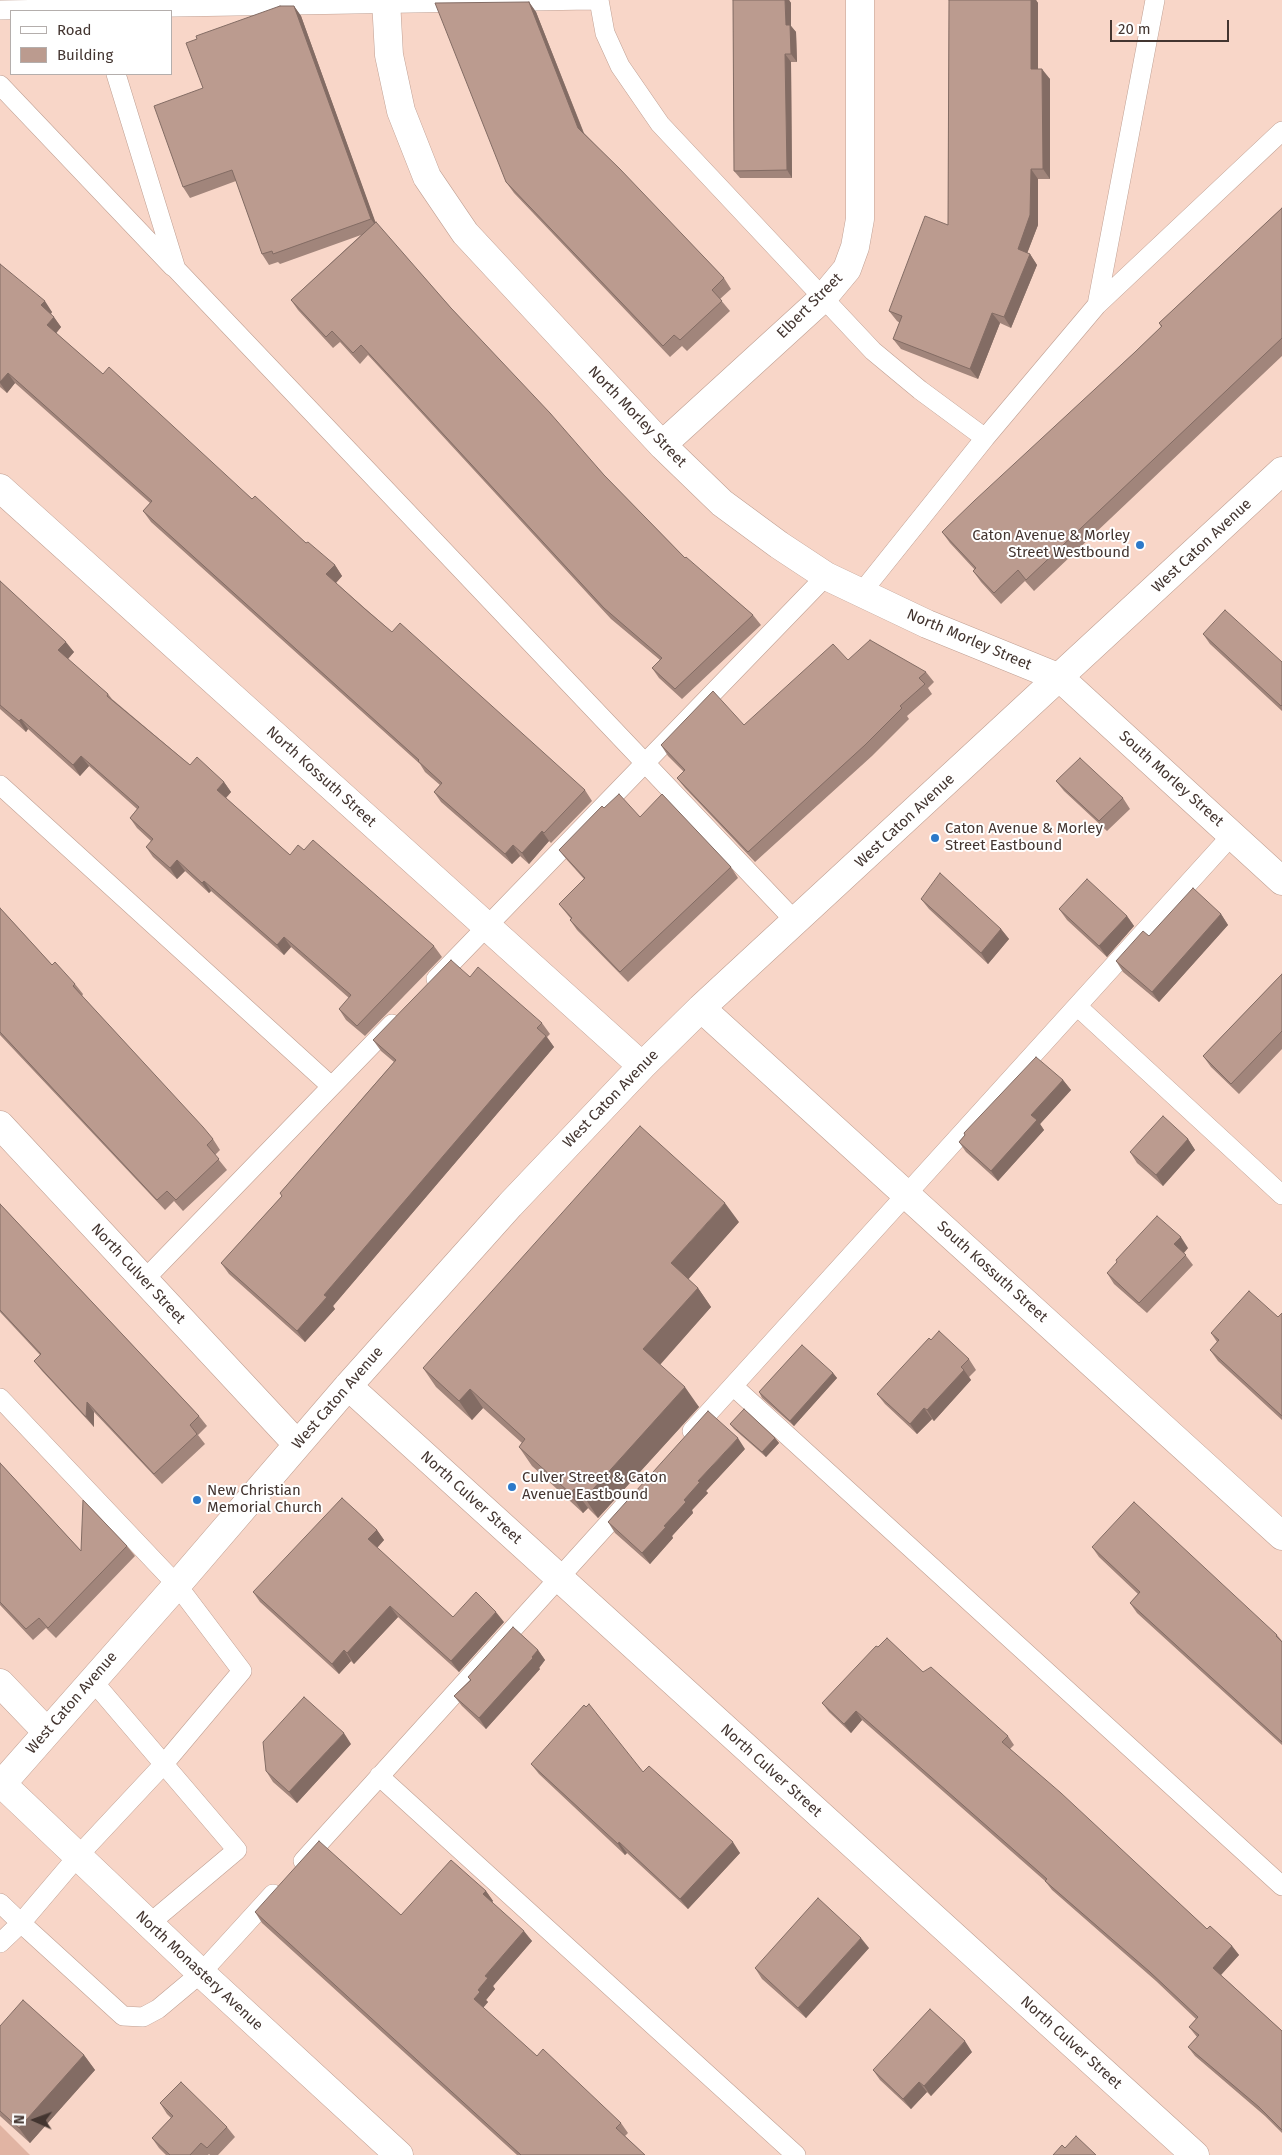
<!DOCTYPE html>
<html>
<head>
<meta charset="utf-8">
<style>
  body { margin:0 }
  #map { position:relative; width:1282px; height:2155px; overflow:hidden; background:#f8d6c8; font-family:"Fira Sans",sans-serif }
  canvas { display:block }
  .legend { position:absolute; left:10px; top:10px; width:162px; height:65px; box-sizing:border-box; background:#fff; border:1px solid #b4aeac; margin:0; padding:6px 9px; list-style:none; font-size:15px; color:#433530 }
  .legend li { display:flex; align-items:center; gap:10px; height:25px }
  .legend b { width:25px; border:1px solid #b4aeac }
  .north { position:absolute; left:10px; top:2095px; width:50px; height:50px; -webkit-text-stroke:4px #fff; paint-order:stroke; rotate:272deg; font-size:14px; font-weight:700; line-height:20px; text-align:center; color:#433530 }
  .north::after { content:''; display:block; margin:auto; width:18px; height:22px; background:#433530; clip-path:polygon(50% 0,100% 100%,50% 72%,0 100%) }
  .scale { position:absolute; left:1110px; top:20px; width:119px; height:22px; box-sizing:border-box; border:2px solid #433530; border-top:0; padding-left:6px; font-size:15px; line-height:18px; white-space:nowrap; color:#433530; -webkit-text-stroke:4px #fff; paint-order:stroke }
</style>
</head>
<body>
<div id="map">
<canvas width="1282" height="2155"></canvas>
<ul class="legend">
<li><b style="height:6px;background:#fff"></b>Road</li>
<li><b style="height:14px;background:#bb9b8f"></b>Building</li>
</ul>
<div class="north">N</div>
<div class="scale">20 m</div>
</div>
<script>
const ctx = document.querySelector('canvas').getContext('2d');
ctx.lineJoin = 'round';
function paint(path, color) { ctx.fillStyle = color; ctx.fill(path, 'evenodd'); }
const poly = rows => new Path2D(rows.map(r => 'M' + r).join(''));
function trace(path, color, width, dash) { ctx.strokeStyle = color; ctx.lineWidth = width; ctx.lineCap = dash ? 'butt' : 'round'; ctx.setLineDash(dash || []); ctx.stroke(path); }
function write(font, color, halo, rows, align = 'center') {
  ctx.font = font + ' "Fira Sans",sans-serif'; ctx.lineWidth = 4; ctx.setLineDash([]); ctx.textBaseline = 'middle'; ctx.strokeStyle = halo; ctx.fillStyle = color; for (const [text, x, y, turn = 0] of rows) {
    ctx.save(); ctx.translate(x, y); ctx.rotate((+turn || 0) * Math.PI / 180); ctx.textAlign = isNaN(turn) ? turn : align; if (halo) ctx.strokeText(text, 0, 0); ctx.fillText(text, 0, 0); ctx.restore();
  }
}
paint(poly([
  [0,2125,30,2155,0,2155]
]), '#e1b4a3');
const lane = poly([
  [599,0,605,33,620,66,660,124,873,351,920,390,985,438],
  [0,10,591,0],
  [116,74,176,269,796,922],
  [0,85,173,267],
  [1097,305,1155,0],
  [861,593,985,438,1097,305,1282,131],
  [0,785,331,1086],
  [436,979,826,576],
  [1077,1006,1282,1195],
  [144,1280,392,1024],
  [733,1386,1282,1886],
  [0,1398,177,1585,242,1671,163,1765,78,1856,21,1923,123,2016,143,2017,158,2009,201,1973,273,1894],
  [692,1431,1232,835],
  [92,1680,237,1850,149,1924],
  [379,1776,796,2155],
  [303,1861,625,1505],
  [0,1903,21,1923,0,1943]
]);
const street = poly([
  [386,0,389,55,401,111,427,177,465,233,662,445,722,503,779,545,826,576,927,624,1060,678,1282,881],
  [662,445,822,299,847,269,855,247,860,219,860,0],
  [0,488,642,1066],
  [701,1008,1282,1536],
  [0,1125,297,1444],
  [348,1386,1195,2155],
  [0,1683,47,1732],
  [2,1784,201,1973,399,2155],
  [0,1786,177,1585,348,1386,510,1205,642,1066,701,1008,1282,471]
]);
trace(lane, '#bf9f92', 20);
trace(street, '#bf9f92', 29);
trace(lane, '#fff', 19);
trace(street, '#fff', 28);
paint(poly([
  [733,0,789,0,791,3,791,26,796,32,797,62,791,62,792,178,740,178,734,171],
  [949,0,1036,0,1038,3,1038,69,1050,79,1050,179,1038,179,1038,225,1027,253,1030,254,1037,265,1011,328,1000,323,978,379,901,349,893,339,900,323,897,321,889,311,948,225],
  [529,2,536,12,584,133,724,278,731,289,720,299,730,311,687,351,682,346,670,357,514,193,506,182],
  [294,6,301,16,375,222,451,308,604,475,685,558,753,615,761,625,682,699,659,678,652,668,660,660,611,619,368,355,360,364,340,342,333,348,298,310,291,300,361,235,280,264,278,262,269,265,262,254,236,181,190,198,183,187,203,88,197,39],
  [1282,208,1282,356,1034,591,1025,581,1001,604,981,582,973,571,975,570,950,543,942,532,1135,352,1161,327,1159,323],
  [0,264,52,312,51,314,61,327,56,333,103,374,252,499,306,543,335,565,342,576,336,583,392,632,585,790,592,801,551,843,549,841,529,864,520,856,512,864,441,802,434,792,440,785,425,772,420,764,151,522,143,511,150,503,15,383,7,393,0,387],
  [0,581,74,652,68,659,108,694,112,699,190,765,224,782,231,792,226,798,290,855,304,850,434,946,442,957,365,1036,346,1020,339,1009,349,998,291,947,284,955,211,891,209,893,185,871,177,879,153,857,146,847,151,841,137,828,130,818,137,809,89,766,80,776,28,729,26,732,0,709],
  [1203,634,1282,662,1282,711,1210,644],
  [848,660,926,672,934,682,928,688,932,694,907,716,909,719,872,756,755,862,685,788,677,778,684,772,668,756,661,745,744,725],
  [1056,781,1123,798,1130,809,1107,831,1064,791],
  [604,808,640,817,731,867,738,878,628,982,577,930,570,920,571,919,559,904,584,879,567,860,559,850],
  [921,899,1001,929,1009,939,988,964,929,909],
  [0,908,52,965,75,984,83,994,82,996,213,1139,220,1150,215,1155,227,1170,183,1211,174,1201,165,1210,0,1035],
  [1059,909,1127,916,1134,926,1107,957,1067,920],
  [1221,914,1228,925,1159,1002,1123,972,1116,961,1149,936],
  [1282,974,1282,1049,1239,1094,1211,1067,1203,1056],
  [470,977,542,1023,550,1034,547,1037,554,1047,333,1306,335,1309,305,1342,229,1274,221,1263,282,1196,280,1193,394,1062,381,1051,373,1040],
  [1063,1080,1071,1090,1040,1124,1044,1130,998,1181,966,1152,959,1142,965,1135,964,1133],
  [1188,1139,1195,1150,1163,1186,1137,1163,1130,1152],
  [0,1204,199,1416,207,1426,198,1435,205,1444,162,1484,94,1412,94,1427,42,1371,34,1361,40,1355,0,1312],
  [739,1222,688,1279,698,1288,711,1307,660,1365,699,1407,598,1518,588,1508,583,1513,532,1466,519,1447,522,1443,483,1408,472,1420,436,1387,423,1368],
  [1188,1248,1184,1253,1193,1265,1147,1313,1114,1284,1107,1273],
  [1282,1313,1282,1420,1218,1361,1210,1350,1217,1342,1211,1333,1278,1317],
  [969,1359,976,1370,969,1377,971,1380,934,1421,932,1419,917,1434,885,1404,877,1394],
  [833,1373,837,1378,794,1426,762,1398,759,1392],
  [730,1424,775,1438,779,1443,766,1457,734,1429],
  [745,1449,706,1491,708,1493,692,1510,693,1513,672,1536,673,1538,650,1564,615,1533,608,1522],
  [0,1463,81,1551,127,1546,135,1556,56,1638,46,1628,33,1640,0,1605],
  [377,1530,384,1540,377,1548,453,1617,504,1622,459,1672,398,1617,354,1664,351,1661,339,1674,260,1602,253,1592],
  [1092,1547,1277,1635,1282,1641,1282,1745,1137,1613,1130,1603,1138,1594,1099,1557],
  [878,1647,923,1672,1008,1736,1014,1745,1010,1749,1207,1929,1232,1946,1239,1955,1221,1975,1282,2031,1282,2133,1265,2116,1195,2056,1188,2047,1197,2037,1189,2027,1196,2019,1156,1981,1052,1890,1045,1881,862,1720,851,1733,829,1712,822,1703],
  [538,1650,545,1660,539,1668,540,1669,486,1729,462,1706,454,1696,470,1680,468,1677],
  [351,1744,297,1803,273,1782,266,1771],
  [531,1764,643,1772,740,1853,688,1909,627,1853,625,1855,539,1774],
  [486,1891,493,1901,492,1902,532,1941,493,1986,495,1989,486,2000,488,2002,483,2008,537,2056,621,2123,628,2133,625,2136,645,2155,517,2155,262,1923,255,1912,401,1915],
  [869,1948,806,2018,762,1979,755,1968],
  [0,2026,84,2055,95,2070,30,2143,0,2116],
  [972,2052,931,2096,927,2092,911,2109,880,2080,873,2070],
  [160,2103,227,2127,235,2137,218,2155,210,2155,209,2154,208,2155,166,2155,159,2148,152,2138,171,2118,167,2114]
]), '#a1857b');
paint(poly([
  [785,0,789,0,791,3,791,26,796,32,797,62,791,54,786,25],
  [1031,0,1036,0,1038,3,1038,79,1031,69],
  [529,2,536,12,586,139,578,128],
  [294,6,301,16,378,229,371,219],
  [785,54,791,62,792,178,787,170],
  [1042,69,1050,79,1050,179,1043,169],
  [1031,169,1038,179,1038,225,1025,259,1018,249],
  [1030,254,1037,265,1011,328,1004,317],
  [45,301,52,312,49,316,41,305],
  [992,313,1000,323,978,379,970,369],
  [54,317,61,327,54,336,47,325],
  [8,373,15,383,7,393,0,383,0,382],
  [335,565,342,576,334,585,326,574],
  [66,642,74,652,66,661,58,650],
  [21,719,28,729,26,732,19,721],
  [81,756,89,766,80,776,73,765],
  [224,782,231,792,224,800,217,790],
  [542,831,549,841,529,864,522,853],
  [513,845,520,856,512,864,505,854],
  [177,860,185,871,177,879,170,868],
  [204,881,211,891,209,893,202,883],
  [1221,914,1228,925,1159,1002,1152,992],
  [1127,916,1134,926,1107,957,1099,946],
  [1001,929,1009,939,988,964,981,953],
  [284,937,291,947,284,955,277,945],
  [546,1036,554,1047,333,1306,335,1309,305,1342,297,1331,324,1295],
  [1063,1080,1071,1090,1040,1124,1044,1130,998,1181,991,1171,1031,1115],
  [1188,1139,1195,1150,1163,1186,1156,1175],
  [725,1203,739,1222,685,1283,671,1263],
  [1181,1237,1188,1248,1182,1255,1174,1244],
  [698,1288,711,1307,656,1369,643,1349],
  [964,1370,971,1380,934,1421,927,1410],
  [833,1373,837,1378,794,1426,790,1421],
  [685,1387,699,1407,598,1518,585,1498],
  [470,1389,483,1408,472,1420,459,1401],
  [87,1402,94,1412,94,1427,86,1417],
  [924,1408,932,1419,917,1434,910,1424],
  [738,1438,745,1449,706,1491,708,1493,692,1510,693,1513,672,1536,673,1538,650,1564,642,1553,664,1526,698,1481],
  [775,1438,779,1443,766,1457,762,1452],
  [574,1489,588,1508,583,1513,570,1493],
  [377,1530,384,1540,375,1550,368,1539],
  [390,1606,398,1617,354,1664,347,1653],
  [496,1612,504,1622,459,1672,451,1661],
  [344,1650,351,1661,339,1674,332,1664],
  [538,1650,545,1660,539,1668,540,1669,486,1729,479,1718],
  [856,1711,862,1720,851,1733,844,1724],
  [344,1733,351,1744,297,1803,289,1792],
  [619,1842,627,1853,625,1855,618,1844],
  [733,1842,740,1853,688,1909,680,1899],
  [486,1891,493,1901,490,1904,483,1894],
  [524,1931,532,1941,493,1986,495,1989,486,2000,488,2002,481,2010,474,1999,485,1976],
  [861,1938,869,1948,806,2018,798,2008],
  [1232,1946,1239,1955,1219,1977,1213,1968],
  [965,2041,972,2052,931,2096,924,2086],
  [84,2055,95,2070,30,2143,19,2128],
  [919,2082,927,2092,911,2109,903,2099]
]), '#836c64');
const building = poly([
  [733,0,785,0,786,25,790,25,791,54,785,54,787,170,734,171,733,0],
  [949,0,1031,0,1031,69,1042,69,1043,169,1031,169,1030,215,1018,249,1030,254,1004,317,992,313,970,369,893,339,902,316,889,311,925,216,948,225,949,0],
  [529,2,578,128,620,169,724,278,712,290,722,301,680,340,674,335,663,346,506,182,435,3,529,2],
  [280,6,294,6,371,219,273,254,272,251,262,254,232,170,183,187,154,106,203,88,186,43,197,39,196,36,280,6],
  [1282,208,1282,338,1026,580,1018,570,994,593,973,571,976,568,942,532,974,501,1135,352,1162,326,1159,323,1282,208],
  [376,222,451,308,550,413,604,475,685,558,686,557,753,615,675,689,652,668,662,658,604,608,361,345,353,353,332,331,326,337,291,300,376,222],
  [0,264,45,301,41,305,54,317,47,325,103,374,109,367,252,499,255,496,306,543,308,542,335,565,326,574,365,609,392,632,400,623,585,790,544,833,542,831,522,853,513,845,505,854,434,792,442,783,418,761,419,760,143,511,152,501,8,373,0,382,0,264],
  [0,581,66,642,58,650,108,694,107,696,190,765,197,757,211,770,224,782,217,790,290,855,298,845,304,850,313,840,434,946,357,1026,339,1009,351,995,284,937,277,945,204,881,202,883,177,860,170,868,146,847,153,839,130,818,139,807,81,756,73,765,21,719,19,721,0,705,0,581],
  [1225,610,1282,662,1282,705,1281,706,1203,634,1225,610],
  [870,640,926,672,919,678,925,684,900,706,902,708,865,745,748,852,677,778,685,770,661,745,713,691,744,725,833,644,848,660,870,640],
  [1080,758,1123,798,1099,821,1056,781,1080,758],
  [619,794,640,817,662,794,731,867,620,972,570,920,572,918,559,904,585,878,559,850,602,806,604,808,619,794],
  [940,873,1001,929,981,953,921,899,940,873],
  [1087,879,1127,916,1099,946,1059,909,1087,879],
  [1193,888,1221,914,1152,992,1116,961,1143,931,1149,936,1193,888],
  [0,908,52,965,55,962,75,984,73,986,203,1127,213,1139,207,1145,219,1159,176,1200,167,1191,157,1200,0,1032,0,908],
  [451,960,470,977,478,967,542,1023,537,1028,546,1036,324,1295,327,1297,297,1331,221,1263,282,1196,280,1193,396,1060,373,1040,451,960],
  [1282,974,1282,1031,1231,1084,1203,1056,1282,974],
  [1036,1057,1063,1080,1031,1115,1037,1120,991,1171,959,1142,965,1135,964,1133,1036,1057],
  [1163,1116,1188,1139,1156,1175,1130,1152,1163,1116],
  [640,1126,725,1203,671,1263,698,1288,643,1349,685,1387,585,1498,574,1489,570,1493,519,1447,525,1439,470,1389,459,1401,423,1368,640,1126],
  [0,1204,199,1416,190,1425,197,1434,154,1474,87,1402,86,1417,34,1361,41,1354,0,1310,0,1204],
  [1157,1216,1181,1237,1174,1244,1186,1255,1139,1303,1107,1273,1117,1262,1116,1260,1157,1216],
  [1249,1291,1278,1317,1282,1313,1282,1416,1210,1350,1219,1340,1211,1333,1249,1291],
  [939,1331,969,1359,961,1367,964,1370,927,1410,924,1408,910,1424,877,1394,929,1338,931,1340,939,1331],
  [802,1345,833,1373,790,1421,759,1392,802,1345],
  [744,1409,775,1438,762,1452,730,1424,744,1409],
  [708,1411,738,1438,698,1481,700,1482,684,1500,686,1502,664,1526,666,1527,642,1553,608,1522,708,1411],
  [0,1463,81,1551,83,1500,127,1546,48,1628,39,1618,26,1629,0,1602,0,1463],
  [342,1498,377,1530,368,1539,453,1617,476,1592,496,1612,451,1661,390,1606,347,1653,344,1650,332,1664,253,1592,342,1498],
  [1134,1502,1277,1635,1276,1636,1282,1642,1282,1742,1130,1603,1140,1592,1092,1547,1134,1502],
  [513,1627,538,1650,532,1657,533,1658,479,1718,454,1696,471,1680,468,1677,513,1627],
  [887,1638,923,1672,931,1667,1008,1736,1002,1742,1061,1793,1207,1929,1210,1926,1232,1946,1213,1968,1282,2031,1282,2130,1259,2107,1188,2047,1199,2035,1189,2027,1198,2017,1150,1972,1045,1881,1047,1879,856,1711,844,1724,822,1703,876,1646,878,1647,887,1638],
  [304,1697,344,1733,289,1792,266,1771,263,1742,304,1697],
  [589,1704,643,1772,649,1766,733,1842,680,1899,619,1842,618,1844,531,1764,584,1705,586,1707,589,1704],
  [319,1841,401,1915,451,1860,486,1891,483,1894,524,1931,485,1976,488,1978,478,1990,480,1992,474,1999,537,2056,543,2049,621,2123,616,2128,645,2155,521,2155,255,1912,319,1841],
  [818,1898,861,1938,798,2008,755,1968,818,1898],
  [23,2000,84,2055,19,2128,0,2111,0,2026,23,2000],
  [930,2009,965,2041,924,2086,919,2082,903,2099,873,2070,930,2009],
  [181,2082,227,2127,207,2148,201,2143,190,2155,170,2155,152,2138,173,2116,160,2103,181,2082],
  [1076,2136,1096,2155,1053,2155,1062,2145,1065,2148,1076,2136]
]);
paint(building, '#bb9b8f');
trace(building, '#836c64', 1);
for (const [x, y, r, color] of [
  [1140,545,5,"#2c79c9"],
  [935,838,5,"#2c79c9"],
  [512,1487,5,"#2c79c9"],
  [197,1500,5,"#2c79c9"]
]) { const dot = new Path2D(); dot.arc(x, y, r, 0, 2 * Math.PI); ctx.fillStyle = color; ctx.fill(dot); trace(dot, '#fff', 2); }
write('15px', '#433530', '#fff', [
  ["Elbert Street",810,306,-45],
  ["North Morley Street",637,417,46],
  ["West Caton Avenue",1202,546,-43],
  ["North Morley Street",969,640,23],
  ["North Kossuth Street",321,777,42],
  ["South Morley Street",1171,779,42],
  ["West Caton Avenue",905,821,-43],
  ["West Caton Avenue",611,1099,-46],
  ["South Kossuth Street",992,1272,42],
  ["North Culver Street",138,1274,47],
  ["West Caton Avenue",338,1398,-49],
  ["North Culver Street",471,1498,42],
  ["West Caton Avenue",72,1703,-49],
  ["North Culver Street",771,1771,42],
  ["North Monastery Avenue",199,1971,43],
  ["North Culver Street",1071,2043,42]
]);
write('15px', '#433530', '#fff', [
  ["Caton Avenue & Morley",1130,536,"right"],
  ["Street Westbound",1130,553,"right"],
  ["Caton Avenue & Morley",945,829],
  ["Street Eastbound",945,846],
  ["Culver Street & Caton",522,1478],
  ["Avenue Eastbound",522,1495],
  ["New Christian",207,1491],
  ["Memorial Church",207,1508]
], 'left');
</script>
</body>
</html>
